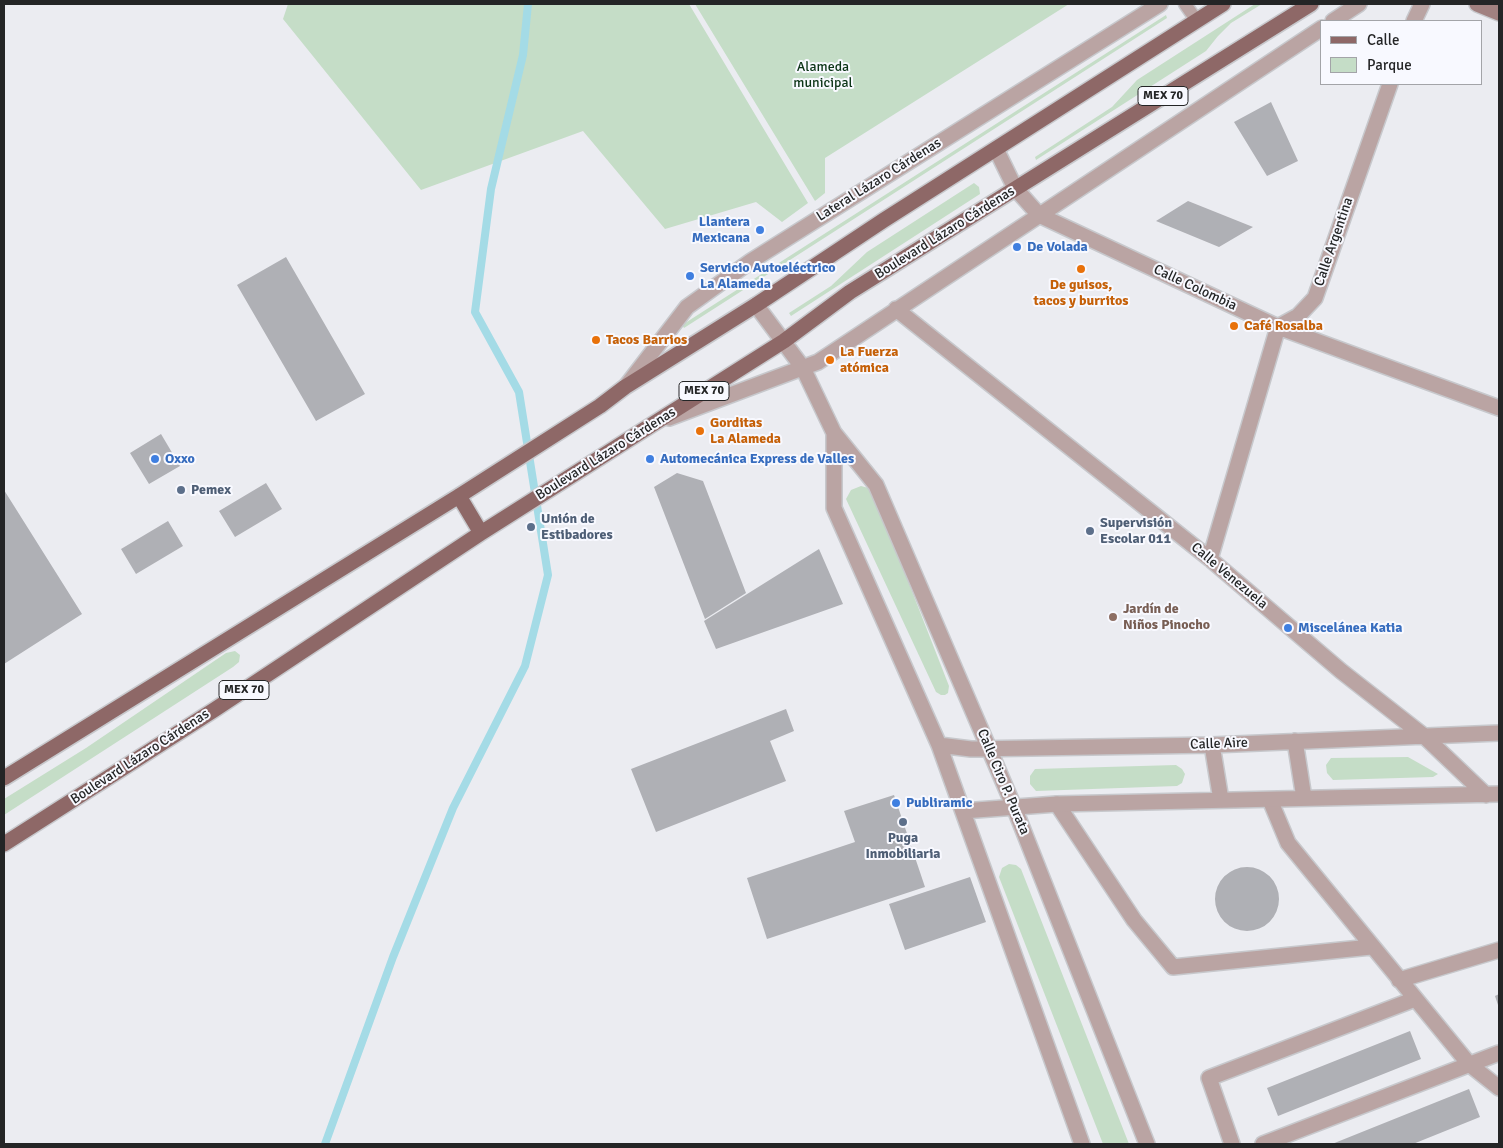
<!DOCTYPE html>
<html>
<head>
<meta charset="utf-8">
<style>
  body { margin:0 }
  #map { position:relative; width:1503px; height:1148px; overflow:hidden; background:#ebecf1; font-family:Signika,sans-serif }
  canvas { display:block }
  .frame { position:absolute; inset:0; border:5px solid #242526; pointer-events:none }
  .legend { position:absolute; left:1320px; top:20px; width:162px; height:65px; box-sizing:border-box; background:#f8f9ff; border:1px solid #a3a4a8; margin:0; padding:6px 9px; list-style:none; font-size:15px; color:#242526 }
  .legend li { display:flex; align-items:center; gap:10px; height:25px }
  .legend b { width:25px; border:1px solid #a3a4a8 }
</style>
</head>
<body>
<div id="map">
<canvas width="1503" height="1148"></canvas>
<div class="frame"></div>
<ul class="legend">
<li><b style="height:6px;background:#8e6867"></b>Calle</li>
<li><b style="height:14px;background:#c5ddc7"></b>Parque</li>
</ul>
</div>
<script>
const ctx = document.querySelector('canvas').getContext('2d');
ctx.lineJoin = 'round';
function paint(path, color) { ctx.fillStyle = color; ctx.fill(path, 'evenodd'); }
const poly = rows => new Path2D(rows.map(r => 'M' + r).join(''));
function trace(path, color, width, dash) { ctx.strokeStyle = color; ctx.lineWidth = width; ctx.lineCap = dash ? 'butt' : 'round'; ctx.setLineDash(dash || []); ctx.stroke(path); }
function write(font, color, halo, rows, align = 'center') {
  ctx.font = font + ' Signika,sans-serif'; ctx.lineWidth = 4; ctx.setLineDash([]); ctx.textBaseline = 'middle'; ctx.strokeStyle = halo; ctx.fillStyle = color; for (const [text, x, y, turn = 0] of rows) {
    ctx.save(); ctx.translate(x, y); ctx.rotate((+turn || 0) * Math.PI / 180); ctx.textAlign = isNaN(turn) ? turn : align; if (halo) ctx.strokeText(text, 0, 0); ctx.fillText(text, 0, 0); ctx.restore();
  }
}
paint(poly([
  [288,4,689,4,808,203,782,222,756,202,665,229,583,131,421,190,283,19],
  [695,4,1069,4,825,158,825,193,815,201],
  [1255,4,1262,4,1231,23,1218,36,1206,51,1036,160,1035,157,1112,107,1137,80],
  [1166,15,1167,18,684,328,682,325],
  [974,183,979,187,980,194,791,316,789,313,831,286,867,252],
  [861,486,872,489,949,686,948,693,945,695,941,695,936,692,846,499,851,490],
  [235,651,240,655,239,662,233,667,4,815,4,799,86,748,226,653],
  [1408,757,1438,774,1433,777,1333,780,1327,773,1326,765,1331,758],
  [1176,765,1182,769,1185,774,1182,783,1177,786,1036,791,1030,784,1030,776,1035,769],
  [1009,864,1016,865,1021,869,1129,1144,1103,1144,999,877,1002,868]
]), '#c5ddc7');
trace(poly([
  [325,1144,393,957,453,808,525,666,548,575,519,392,475,312,491,189,523,55,528,4]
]), '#a4dbe6', 8);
paint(poly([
  [1271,102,1298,161,1267,176,1234,122],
  [1188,201,1253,227,1219,247,1156,221],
  [286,257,365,394,316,421,237,285],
  [161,434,180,466,149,484,130,453],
  [677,473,703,481,746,593,705,619,654,487],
  [266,483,282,509,235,537,219,511],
  [4,490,82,614,4,664],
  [168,521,183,546,136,574,121,549],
  [819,549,843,604,716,649,704,621],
  [786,709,794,731,770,741,786,781,656,832,631,769],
  [894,795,925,887,767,939,747,878,855,842,844,811],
  '1215 899a32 32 0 1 1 64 0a32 32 0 1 1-64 0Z',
  [970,877,986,922,905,950,889,904],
  [1499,994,1499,1008,1495,996],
  [1410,1031,1421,1059,1278,1116,1267,1088],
  [1469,1089,1480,1117,1413,1144,1332,1144]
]), '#afb0b5');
const service = poly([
  [1185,4,1197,21]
]);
const pedestrian = poly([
  [1270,800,1288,843,1469,1064,1499,1088],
  [1057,804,1134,920,1173,967,1371,947],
  [1399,980,1499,950],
  [1232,1144,1209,1078,1415,999],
  [1263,1144,1499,1053]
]);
const minor = poly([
  [1333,21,1359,4],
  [1414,21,1422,4],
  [996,149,1015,188,1039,215,1278,327,1499,408],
  [756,305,803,368,834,433,876,485,1014,807,1147,1144],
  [896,309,1210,559,1341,671,1424,736,1486,795],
  [627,385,687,307,751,261,1160,4],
  [669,418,818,362,1322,28],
  [834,433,834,508,939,745,1082,1144],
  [1210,559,1278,327,1298,316,1315,298,1390,84],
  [1295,741,1304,798],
  [939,745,971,749,1212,745,1499,733],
  [1212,745,1221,800],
  [963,811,1057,804,1499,794]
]);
const secondary = poly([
  [1477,4,1499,13]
]);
const primary = poly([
  [459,496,481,533],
  [4,778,459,496,600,406,625,387,756,305,884,220,1223,4],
  [4,844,214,710,481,533,784,341,850,292,1311,4]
]);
trace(service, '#c7c8cc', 15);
trace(pedestrian, '#c7c8cc', 18);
trace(minor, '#c7c8cc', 18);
trace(secondary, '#c7c8cc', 18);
trace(primary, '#c7c8cc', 18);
trace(service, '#baa4a3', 12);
trace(pedestrian, '#baa4a3', 15);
trace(minor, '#baa4a3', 15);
trace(secondary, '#a18180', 15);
trace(primary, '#8e6867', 15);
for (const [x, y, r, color] of [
  [760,230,5,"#3f7fe0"],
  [1017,247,5,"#3f7fe0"],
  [1081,269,5,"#e8710a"],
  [690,276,5,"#3f7fe0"],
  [1234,326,5,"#e8710a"],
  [596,340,5,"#e8710a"],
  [830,360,5,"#e8710a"],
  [700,431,5,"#e8710a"],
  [155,459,5,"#3f7fe0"],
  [650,459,5,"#3f7fe0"],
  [181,490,5,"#5c6f8a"],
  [531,527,5,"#5c6f8a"],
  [1090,531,5,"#5c6f8a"],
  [1113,617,5,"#8d6e63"],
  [1288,628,5,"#3f7fe0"],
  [896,803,5,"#3f7fe0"],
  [903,822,5,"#5c6f8a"]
]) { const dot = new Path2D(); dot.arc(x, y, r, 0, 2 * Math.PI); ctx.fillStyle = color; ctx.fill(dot); trace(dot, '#f8f9ff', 2); }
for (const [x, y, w] of [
  [1163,96,50],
  [704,391,50],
  [244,690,50]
]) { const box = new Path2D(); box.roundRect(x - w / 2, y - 9.5, w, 19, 4); ctx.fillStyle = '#f8f9ff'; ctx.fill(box); trace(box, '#242526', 1); }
write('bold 12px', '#242526', null, [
  ["MEX 70",1163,96],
  ["MEX 70",704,391],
  ["MEX 70",244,690]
]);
write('14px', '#0b3416', '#f8f9ff', [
  ["Alameda",823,67],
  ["municipal",823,83]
]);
write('14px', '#242526', '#f8f9ff', [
  ["Lateral Lázaro Cárdenas",879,180,-32],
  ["Boulevard Lázaro Cárdenas",945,233,-32],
  ["Calle Argentina",1334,242,-71],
  ["Calle Colombia",1195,288,25],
  ["Boulevard Lázaro Cárdenas",606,454,-32],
  ["Calle Venezuela",1229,576,40],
  ["Calle Aire",1219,744,-2],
  ["Boulevard Lázaro Cárdenas",140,757,-33],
  ["Calle Ciro P. Purata",1003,782,67]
]);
write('bold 14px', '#366cbe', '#f8f9ff', [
  ["Llantera",750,222,"right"],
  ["Mexicana",750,238,"right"],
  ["De Volada",1027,247],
  ["Servicio Autoeléctrico",700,268],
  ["La Alameda",700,284],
  ["Oxxo",165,459],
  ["Automecánica Express de Valles",660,459],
  ["Miscelánea Katia",1298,628],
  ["Publiramic",906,803]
], 'left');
write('bold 14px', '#c56008', '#f8f9ff', [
  ["De guisos,",1081,285,"center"],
  ["tacos y burritos",1081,301,"center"],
  ["Café Rosalba",1244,326],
  ["Tacos Barrios",606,340],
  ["La Fuerza",840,352],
  ["atómica",840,368],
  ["Gorditas",710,423],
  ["La Alameda",710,439]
], 'left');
write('bold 14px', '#4e5e75', '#f8f9ff', [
  ["Pemex",191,490],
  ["Unión de",541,519],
  ["Estibadores",541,535],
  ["Supervisión",1100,523],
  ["Escolar 011",1100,539],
  ["Puga",903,838,"center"],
  ["Inmobiliaria",903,854,"center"]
], 'left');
write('bold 14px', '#785e54', '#f8f9ff', [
  ["Jardín de",1123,609],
  ["Niños Pinocho",1123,625]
], 'left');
</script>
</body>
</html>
